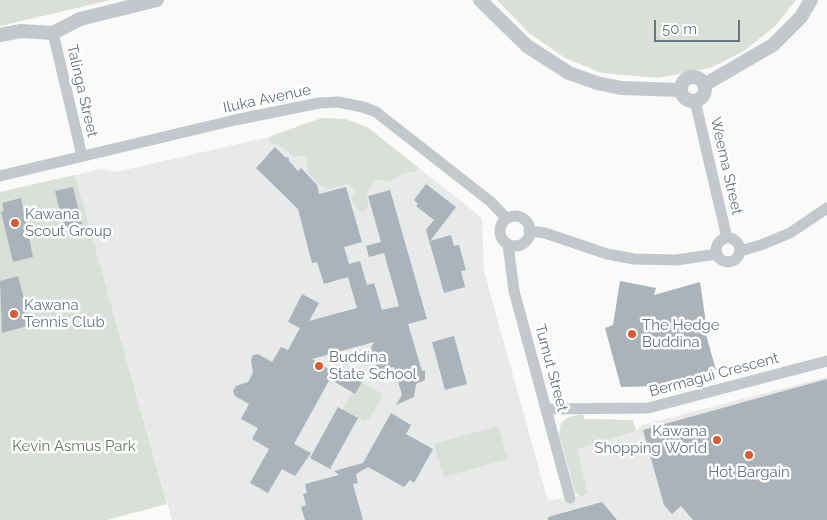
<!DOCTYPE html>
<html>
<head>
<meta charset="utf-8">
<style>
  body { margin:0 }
  #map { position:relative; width:827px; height:520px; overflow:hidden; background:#fafaf8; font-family:Raleway,sans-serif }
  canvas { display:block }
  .scale { position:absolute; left:654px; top:20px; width:86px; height:22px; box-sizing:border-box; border:2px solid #657683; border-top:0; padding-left:6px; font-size:15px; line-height:18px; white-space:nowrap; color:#657683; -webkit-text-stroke:4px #fff; paint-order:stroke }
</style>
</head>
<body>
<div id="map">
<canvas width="827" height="520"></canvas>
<div class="scale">50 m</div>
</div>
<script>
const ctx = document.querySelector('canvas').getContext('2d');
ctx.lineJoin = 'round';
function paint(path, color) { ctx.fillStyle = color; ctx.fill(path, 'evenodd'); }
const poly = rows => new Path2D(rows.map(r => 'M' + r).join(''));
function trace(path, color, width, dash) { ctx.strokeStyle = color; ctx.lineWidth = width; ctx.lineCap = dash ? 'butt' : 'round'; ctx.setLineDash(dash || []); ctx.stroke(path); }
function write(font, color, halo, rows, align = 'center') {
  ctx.font = font + ' Raleway,sans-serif'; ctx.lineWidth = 5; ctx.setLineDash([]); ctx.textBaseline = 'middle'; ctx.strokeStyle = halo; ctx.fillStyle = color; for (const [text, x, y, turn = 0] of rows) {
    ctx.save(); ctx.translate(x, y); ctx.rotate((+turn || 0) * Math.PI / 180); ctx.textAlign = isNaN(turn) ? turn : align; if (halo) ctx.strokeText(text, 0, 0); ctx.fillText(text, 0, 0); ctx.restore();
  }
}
paint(poly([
  [323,118,345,119,367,127,482,218,484,271,548,501,588,494,576,449,636,431,642,425,827,377,827,520,172,520,75,175,100,169,116,172,286,133,299,125]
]), '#e8e9e9');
paint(poly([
  [0,0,111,0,0,26],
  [497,0,796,0,774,27,744,51,710,68,658,78,602,73,565,58,529,33],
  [323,118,345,119,367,127,419,168,417,171,402,174,389,182,380,179,374,181,367,194,368,208,364,212,357,209,352,199,355,190,349,184,328,189,321,186,309,174,305,155,295,157,278,145,269,142,271,136],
  [75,175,167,504,107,520,0,520,0,192],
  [361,382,383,394,369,419,364,421,343,409,352,392],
  [583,414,584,419,633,420,636,431,577,449,588,494,580,496,575,492,559,434,561,423,568,417],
  [498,426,507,459,444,477,434,444]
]), '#dadfd7');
paint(poly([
  [275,147,285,157,289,158,289,161,298,171,301,168,317,185,319,194,346,187,362,242,344,247,349,264,360,261,367,285,374,283,382,310,399,306,384,253,369,257,366,246,381,242,368,196,390,190,427,319,408,324,422,371,425,370,425,380,416,384,414,397,396,405,402,395,394,367,377,371,371,347,374,342,312,359,337,374,340,370,362,382,355,394,330,379,294,444,311,453,295,476,282,469,268,493,250,483,269,449,252,439,258,428,241,419,249,404,235,396,233,391,236,386,248,382,253,373,251,360,253,355,258,354,272,362,281,347,288,350,300,328,288,322,302,294,319,303,309,321,357,308,348,277,324,284,317,262,312,263,298,209,256,168],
  [426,184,456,207,430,241,451,235,454,246,459,245,466,270,461,271,465,287,444,293,426,230,434,220,416,206,418,204,414,200],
  [73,187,82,224,64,228,55,191],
  [21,198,33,257,13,262,1,212,4,211,2,203],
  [18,276,31,325,2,333,0,281],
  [620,281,656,288,654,295,700,282,706,323,703,324,716,370,656,386,621,387,605,328,613,325],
  [454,336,467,384,445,390,432,342],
  [827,379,827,520,693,520,681,506,672,514,664,505,643,430],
  [338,407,358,418,330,469,310,458],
  [391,413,411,425,406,434,433,449,414,483,410,480,404,487,368,467,356,474,358,483,353,484,363,520,305,520,301,507,306,505,303,494,307,493,305,484,339,475,334,471,363,463],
  [602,502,617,520,548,520,548,517]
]), '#aab3b9');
trace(poly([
  [53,33,82,156],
  [695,101,727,238],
  [0,176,235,120,319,103,338,102,363,107,376,112,491,202,507,219],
  '500 231a15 15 0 1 1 30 0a15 15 0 1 1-30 0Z',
  [529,231,545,233,607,254,634,259,676,260,717,254],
  '716 250a12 12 0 1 1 24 0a12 12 0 1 1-24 0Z',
  [508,244,514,291,570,498],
  [740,251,761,245,790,233,827,208],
  [547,409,648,408,827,361]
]), '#c3c8cc', 11);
trace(poly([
  [480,0,527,46,569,73,597,83,621,88,680,90],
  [0,35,21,31,53,33,80,19,157,0],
  '681 89a12 12 0 1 1 24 0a12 12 0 1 1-24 0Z',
  [704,85,773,45,801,17,811,0]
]), '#c3c8cc', 14);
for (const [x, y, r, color] of [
  [15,223,5,"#e4572e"],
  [14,314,5,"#e4572e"],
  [632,334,5,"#e4572e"],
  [319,366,5,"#e4572e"],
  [717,440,5,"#e4572e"],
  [749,455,5,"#e4572e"]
]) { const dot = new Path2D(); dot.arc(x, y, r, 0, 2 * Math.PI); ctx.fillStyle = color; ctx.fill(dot); trace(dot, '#fff', 2); }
write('15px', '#657683', '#fff', [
  ["Talinga Street",82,91,77],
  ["Iluka Avenue",267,99,-12],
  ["Weema Street",726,166,77],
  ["Tumut Street",551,368,75],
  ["Bermagui Crescent",714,375,-15]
]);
write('15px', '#657683', '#fff', [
  ["Kawana",25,214],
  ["Scout Group",25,231],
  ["Kawana",24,305],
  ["Tennis Club",24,322],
  ["The Hedge",642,325],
  ["Buddina",642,342],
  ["Buddina",329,357],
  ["State School",329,374],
  ["Kawana",707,431,"right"],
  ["Shopping World",707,448,"right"],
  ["Hot Bargain",749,472,"center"]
], 'left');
write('15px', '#687a64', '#fff', [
  ["Kevin Asmus Park",74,446]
]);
</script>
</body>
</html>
